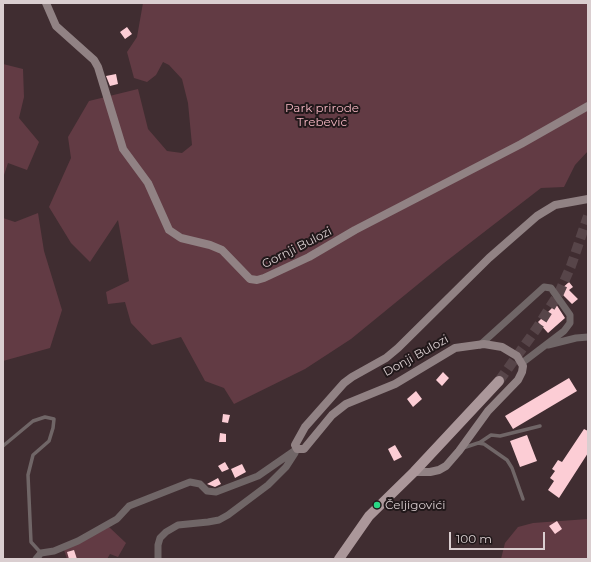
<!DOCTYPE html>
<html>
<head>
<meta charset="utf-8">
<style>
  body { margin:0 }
  #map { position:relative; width:591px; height:562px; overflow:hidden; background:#402d31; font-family:Montserrat,sans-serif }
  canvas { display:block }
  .frame { position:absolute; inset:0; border:4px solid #daced0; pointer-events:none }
  .scale { position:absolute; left:449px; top:532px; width:96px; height:18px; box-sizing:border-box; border:2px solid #daced0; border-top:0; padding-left:5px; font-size:12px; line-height:14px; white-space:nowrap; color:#daced0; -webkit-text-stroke:3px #21181a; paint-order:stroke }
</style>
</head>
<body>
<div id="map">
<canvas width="591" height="562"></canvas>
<div class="frame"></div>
<div class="scale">100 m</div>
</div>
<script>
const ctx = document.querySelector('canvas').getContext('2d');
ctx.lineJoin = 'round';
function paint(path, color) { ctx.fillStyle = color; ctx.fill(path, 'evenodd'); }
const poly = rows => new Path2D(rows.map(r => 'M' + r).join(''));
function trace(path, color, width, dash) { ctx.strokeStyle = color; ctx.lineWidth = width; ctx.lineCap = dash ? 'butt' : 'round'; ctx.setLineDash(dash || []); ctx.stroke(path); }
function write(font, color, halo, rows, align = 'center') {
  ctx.font = font + ' Montserrat,sans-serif'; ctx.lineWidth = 4; ctx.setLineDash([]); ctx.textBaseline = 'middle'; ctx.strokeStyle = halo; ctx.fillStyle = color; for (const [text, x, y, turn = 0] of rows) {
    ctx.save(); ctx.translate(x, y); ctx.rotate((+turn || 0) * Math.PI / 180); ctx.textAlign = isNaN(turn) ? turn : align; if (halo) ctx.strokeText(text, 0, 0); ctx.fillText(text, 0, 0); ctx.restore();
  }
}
paint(poly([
  [143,3,588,3,588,151,575,165,564,187,541,188,444,263,351,339,305,369,234,404,224,388,205,381,181,337,152,345,131,323,125,302,108,304,106,292,129,281,118,220,90,262,71,243,49,207,71,158,68,137,89,101,138,89,148,129,167,151,182,153,192,145,188,103,182,79,169,65,163,62,156,75,147,82,134,78,127,52,137,37],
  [3,64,23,69,24,97,19,118,39,142,27,170,8,163,3,178],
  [38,213,44,251,62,310,50,348,3,361,3,218,15,222],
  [588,519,588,559,501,559,505,543,518,527,533,523],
  [109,527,126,543,118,557,110,554,107,559,67,559,64,550]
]), '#623b44');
paint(poly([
  [127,27,132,34,125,39,120,32],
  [116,74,118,84,110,86,106,76],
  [569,282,573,287,569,290,578,299,572,304,559,291],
  [556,304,565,318,548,333,538,322],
  [443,372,449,378,442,386,436,380],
  [569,378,577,391,513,429,505,416],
  [416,391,422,399,413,407,407,399],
  [223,414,230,415,228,423,222,422],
  [584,429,588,431,588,453,559,498,548,490,554,481,550,478,555,471,552,469,558,460,562,462],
  [220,433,226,434,226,442,219,442],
  [527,435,537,461,520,467,510,441],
  [395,445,402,457,394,461,388,449],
  [225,462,229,469,222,472,218,466],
  [242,464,246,472,235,478,231,469],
  [218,478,221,484,215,487,207,484],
  [557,521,562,529,555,534,549,526],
  [74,550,77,559,69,559,67,552]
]), '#fccdd5');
trace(poly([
  [499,381,537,328,559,293,571,266,588,216]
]), '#574549', 10, [10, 5]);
trace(poly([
  [479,443,491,435,500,436,540,426],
  [3,446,33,421,45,417,54,419,53,428,49,441,33,455,28,475,31,542,41,553],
  [463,448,478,443,484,444,507,460,512,468,523,499]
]), '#706667', 3.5);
trace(poly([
  [480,345,544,287,551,288,570,315,570,323,564,331,522,363],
  [548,345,576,338,588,337],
  [36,559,41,553,54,551,78,541,117,519,129,506,190,482,200,484,207,491,216,492,258,476,297,449],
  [158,559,158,545,160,538,166,532,178,525,208,522,219,520,228,515,268,485,286,467,295,453]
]), '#706667', 7);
trace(poly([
  [46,3,56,26,94,60,98,67,123,149,148,183,169,230,181,238,210,245,222,250,250,279,257,280,264,278,309,257,355,230,521,144,588,106],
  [414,472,430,472,439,470,446,466,459,451,488,411,518,380,522,372,523,366,517,356,502,347,484,344,455,348,395,384,346,404,332,415,304,449,297,449,295,445,305,427,344,383,352,377,386,358,398,348,489,258,537,216,555,205,588,199]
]), '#918284', 8);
trace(poly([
  [339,559,369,516,414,472,499,381]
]), '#ab979a', 10);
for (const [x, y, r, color] of [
  [377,505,4,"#29d885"]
]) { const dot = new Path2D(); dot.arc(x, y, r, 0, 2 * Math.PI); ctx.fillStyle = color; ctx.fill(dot); trace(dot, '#21181a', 1.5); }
write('12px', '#f4b6c2', '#21181a', [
  ["Park prirode",322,108],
  ["Trebević",322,122]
]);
write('12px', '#daced0', '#21181a', [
  ["Gornji Bulozi",297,248,-27],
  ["Donji Bulozi",416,356,-29]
]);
write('12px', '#daced0', '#21181a', [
  ["Čeljigovići",385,505]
], 'left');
</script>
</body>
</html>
